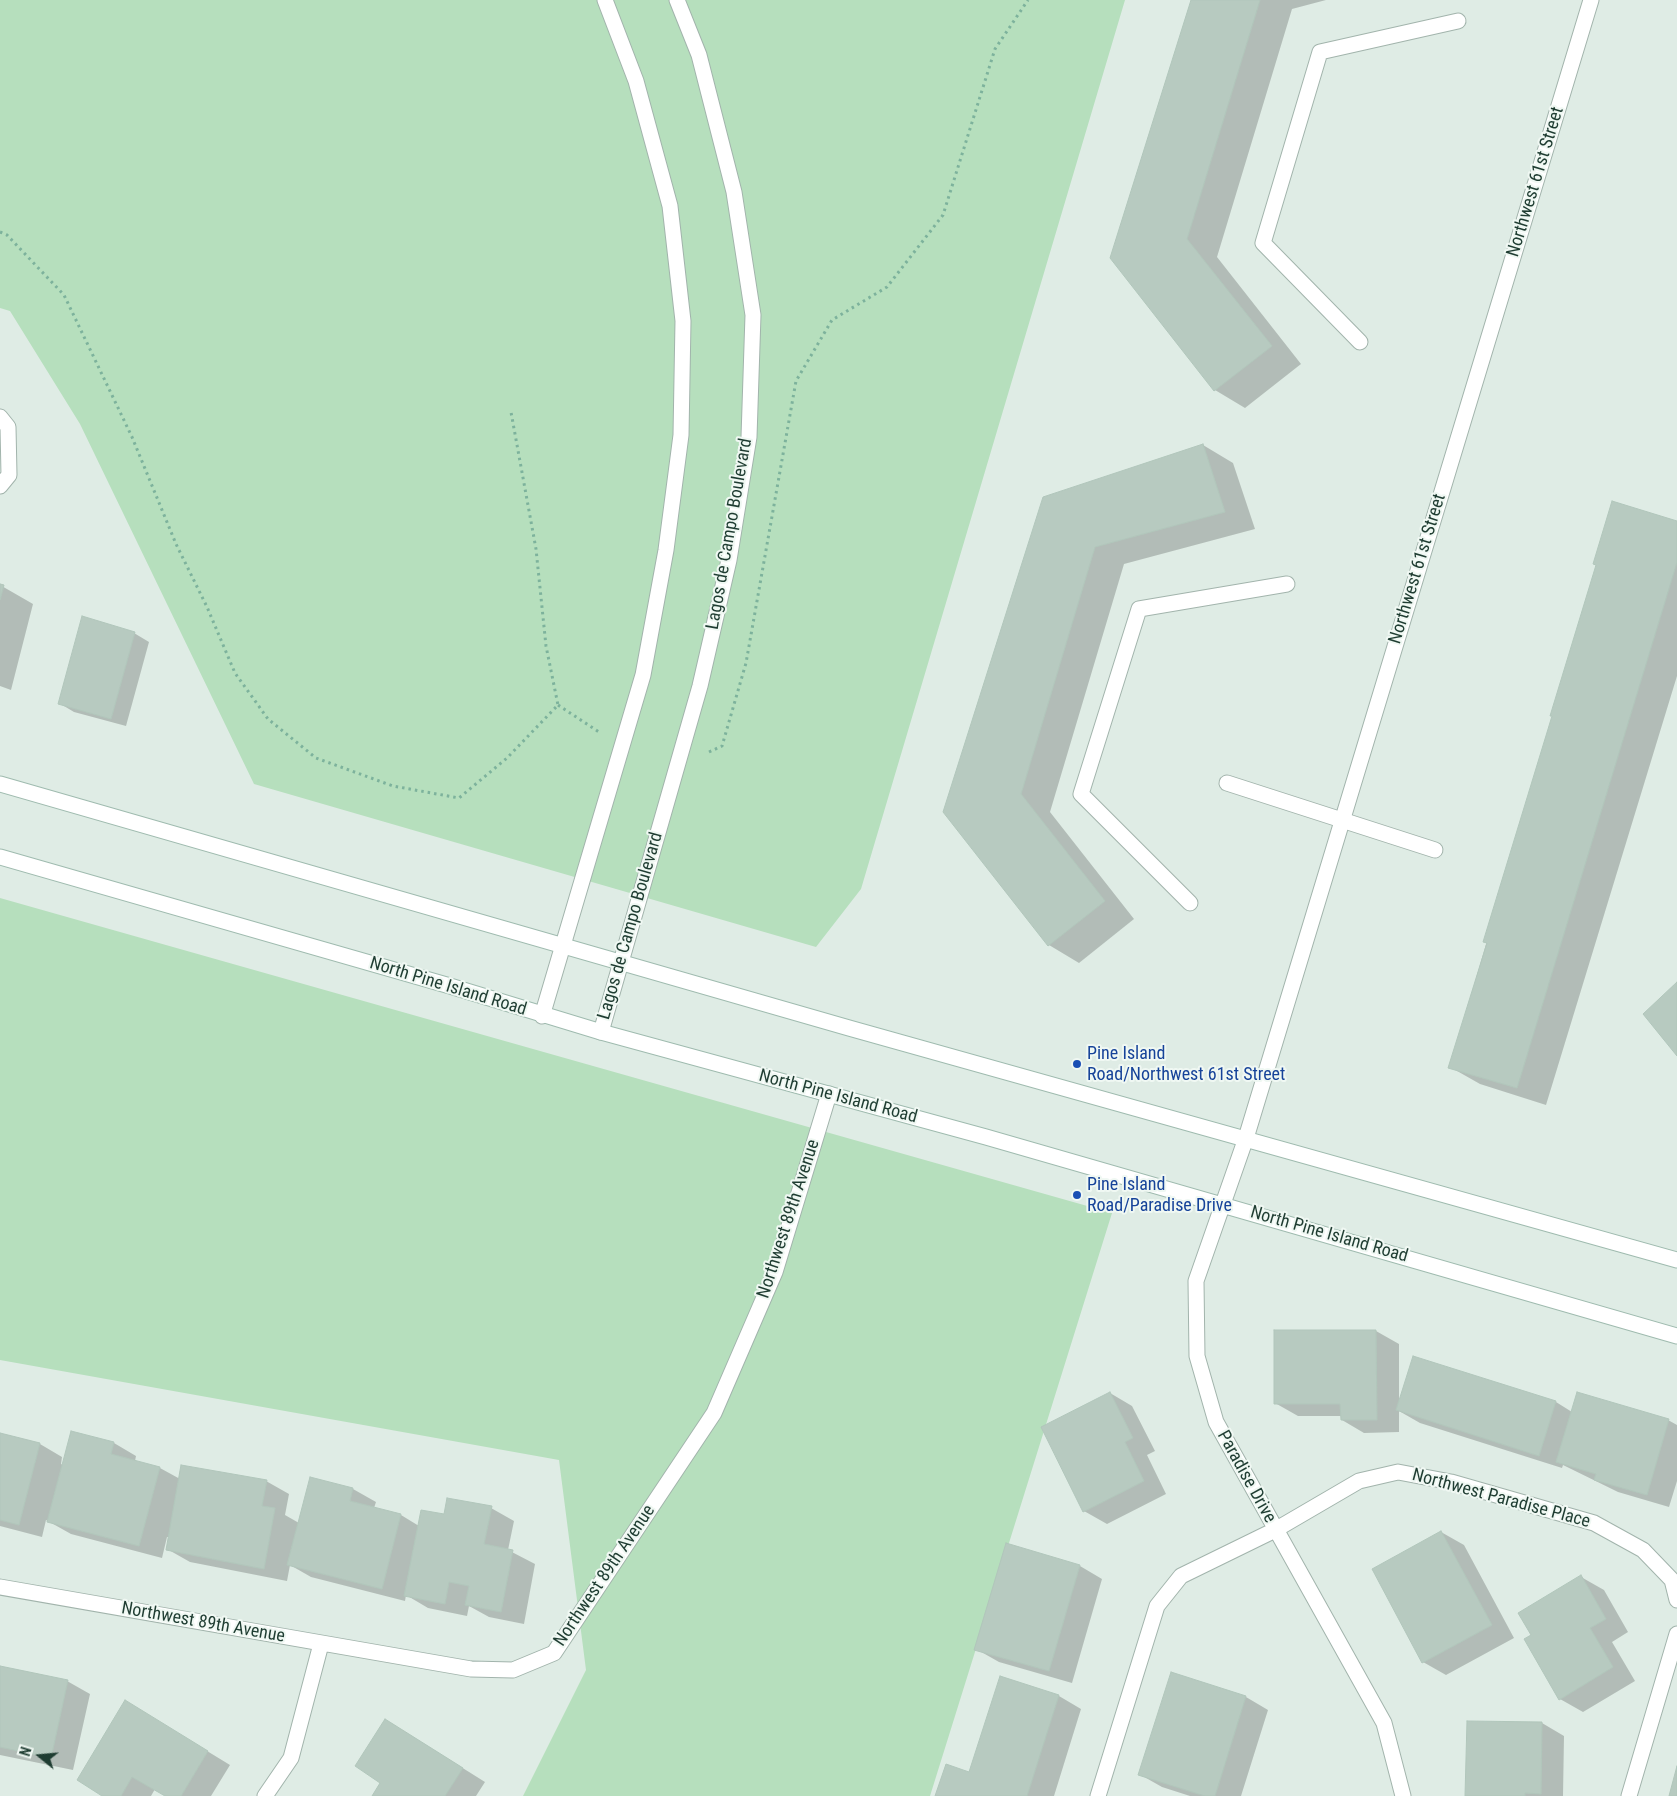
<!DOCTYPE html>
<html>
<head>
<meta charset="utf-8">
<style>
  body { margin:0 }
  #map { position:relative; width:1677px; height:1796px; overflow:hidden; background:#dfece5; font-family:"Roboto Condensed",sans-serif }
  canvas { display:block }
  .north { position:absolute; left:15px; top:1731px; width:50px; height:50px; -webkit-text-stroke:4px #f0f8f3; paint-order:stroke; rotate:287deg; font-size:14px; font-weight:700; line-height:20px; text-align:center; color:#1f3d32 }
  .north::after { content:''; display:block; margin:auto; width:18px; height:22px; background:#1f3d32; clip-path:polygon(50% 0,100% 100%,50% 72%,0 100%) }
</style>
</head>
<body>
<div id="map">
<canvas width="1677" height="1796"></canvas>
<div class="north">N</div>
</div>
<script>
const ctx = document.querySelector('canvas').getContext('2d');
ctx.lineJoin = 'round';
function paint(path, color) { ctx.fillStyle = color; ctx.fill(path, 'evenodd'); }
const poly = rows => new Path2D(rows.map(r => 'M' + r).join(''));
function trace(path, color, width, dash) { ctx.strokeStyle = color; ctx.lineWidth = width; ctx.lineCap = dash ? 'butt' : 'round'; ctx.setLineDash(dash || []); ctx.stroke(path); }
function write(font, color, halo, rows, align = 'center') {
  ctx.font = font + ' "Roboto Condensed",sans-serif'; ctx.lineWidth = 4; ctx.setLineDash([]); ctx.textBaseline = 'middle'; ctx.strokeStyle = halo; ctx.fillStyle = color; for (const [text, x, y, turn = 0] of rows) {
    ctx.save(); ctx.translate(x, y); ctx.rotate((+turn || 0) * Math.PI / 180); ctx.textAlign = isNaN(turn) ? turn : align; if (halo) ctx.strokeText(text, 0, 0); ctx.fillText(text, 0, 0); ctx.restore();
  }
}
paint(poly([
  [0,0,1125,0,861,889,816,947,254,784,80,424,10,311,0,308],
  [0,898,1112,1213,930,1796,523,1796,586,1670,559,1460,0,1360]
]), '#b6dfbd');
paint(poly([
  [1193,0,1326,0,1292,9,1217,257,1301,364,1245,408,1215,390,1111,258],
  [1203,445,1233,463,1255,529,1124,564,1050,812,1134,919,1079,963,1049,945,944,812,1044,498],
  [1677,522,1677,676,1546,1105,1480,1084,1450,1067,1597,565],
  [0,585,33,604,11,690,0,686],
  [134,633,149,642,126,726,74,712,59,703],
  [1275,1331,1376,1331,1399,1344,1399,1403,1414,1357,1556,1402,1572,1412,1668,1420,1677,1425,1677,1481,1669,1507,1618,1492,1563,1465,1562,1468,1420,1423,1399,1411,1399,1432,1364,1433,1342,1420,1342,1416,1298,1416,1275,1403],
  [1110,1393,1132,1406,1155,1451,1147,1455,1166,1494,1107,1524,1084,1511],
  [71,1432,114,1443,136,1456,135,1461,160,1468,180,1479,266,1481,289,1494,285,1515,299,1523,311,1479,353,1489,376,1502,374,1508,401,1515,419,1526,445,1516,491,1508,514,1521,508,1550,535,1564,524,1624,489,1617,469,1606,467,1616,428,1608,406,1595,405,1601,311,1577,290,1565,287,1581,190,1562,167,1549,169,1537,167,1537,162,1558,71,1534,46,1520,42,1537,0,1526,0,1434,40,1444,62,1457,61,1464,63,1465],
  [1441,1532,1464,1545,1514,1638,1446,1675,1423,1662],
  [1007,1545,1080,1566,1102,1579,1072,1683,999,1662,976,1649],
  [1581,1577,1604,1590,1628,1632,1612,1642,1635,1681,1583,1712,1560,1699,1532,1635],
  [0,1667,67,1681,90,1694,73,1770,0,1755],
  [1172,1674,1246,1697,1268,1710,1241,1796,1190,1796,1162,1787,1139,1774],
  [1001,1677,1059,1696,1081,1709,1054,1796,937,1796,970,1774],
  [148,1715,230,1765,211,1796,167,1796,155,1789,151,1796,105,1796],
  [386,1720,485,1782,476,1796,373,1796,382,1782],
  [1542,1723,1564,1736,1563,1796,1467,1796]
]), '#0003');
const building = poly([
  [1191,0,1260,0,1187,239,1272,346,1214,391,1110,258,1191,0],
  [1203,444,1225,512,1095,547,1021,794,1105,901,1048,946,943,812,1043,497,1203,444],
  [1612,501,1677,521,1677,562,1517,1088,1448,1068,1487,943,1483,942,1552,716,1550,716,1596,565,1593,564,1612,501],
  [0,584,4,585,0,600,0,584],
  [82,616,135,632,111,719,58,704,82,616],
  [1677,982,1677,1056,1643,1014,1677,982],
  [1274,1330,1376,1330,1377,1420,1341,1420,1340,1404,1274,1404,1274,1330],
  [1413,1356,1556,1401,1539,1456,1396,1410,1413,1356],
  [1110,1392,1133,1438,1125,1442,1144,1481,1083,1512,1041,1427,1110,1392],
  [1577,1392,1669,1419,1647,1495,1594,1480,1596,1474,1556,1462,1577,1392],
  [71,1431,114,1442,111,1454,160,1467,139,1546,47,1522,71,1431],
  [0,1433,40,1443,19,1525,0,1520,0,1433],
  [181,1465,267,1480,262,1506,275,1508,264,1569,166,1550,181,1465],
  [310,1477,353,1488,350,1501,401,1514,382,1589,287,1565,310,1477],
  [447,1498,492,1506,484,1544,513,1550,501,1612,465,1605,469,1586,449,1582,445,1604,404,1596,421,1510,444,1514,447,1498],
  [1441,1531,1492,1625,1422,1663,1372,1569,1441,1531],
  [1006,1543,1080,1565,1049,1671,974,1650,1006,1543],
  [1581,1575,1606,1619,1590,1628,1613,1667,1559,1700,1524,1639,1531,1635,1518,1613,1581,1575],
  [0,1666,68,1680,51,1758,0,1747,0,1666],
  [1171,1672,1246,1696,1215,1796,1205,1796,1138,1775,1171,1672],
  [1000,1676,1059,1695,1027,1796,935,1796,946,1764,969,1772,1000,1676],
  [125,1700,208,1751,181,1796,165,1796,132,1777,121,1796,102,1796,77,1780,125,1700],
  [385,1719,463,1768,445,1796,372,1796,380,1783,355,1766,385,1719],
  [1467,1721,1542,1722,1541,1794,1525,1793,1525,1796,1465,1796,1467,1721],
  [1677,1766,1677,1796,1669,1796,1677,1766]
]);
paint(building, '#b7cac0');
trace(building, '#b1c6bb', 1);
const service = poly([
  [1360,342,1263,243,1320,52,1458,21],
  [1227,783,1435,850],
  [1190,903,1081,794,1139,609,1287,584]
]);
const minor = poly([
  [0,417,8,427,9,475,0,486],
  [0,1587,471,1669,513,1670,554,1653,714,1413,775,1272,829,1094],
  [265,1796,291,1758,321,1644],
  [1098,1796,1157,1606,1181,1576,1275,1530,1359,1481,1398,1472,1451,1482,1594,1523,1643,1550,1672,1580,1677,1600],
  [1403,1796,1384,1723,1216,1422,1197,1356,1196,1281,1246,1138,1591,0],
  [1629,1796,1677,1634]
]);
const tertiary = poly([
  [542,1016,643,675,666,550,681,435,683,321,670,206,636,81,605,0],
  [601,1032,700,686,729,560,749,437,753,315,734,192,699,55,677,0]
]);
const secondary = poly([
  [0,784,849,1028,1677,1260],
  [0,857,450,986,601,1032,986,1137,1677,1336]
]);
trace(service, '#a2b4ac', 17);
trace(minor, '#a2b4ac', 17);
trace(tertiary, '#a2b4ac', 17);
trace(secondary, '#9fbbaf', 17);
trace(poly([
  [0,232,7,235,64,295,132,437,176,544,207,607,235,673,268,719,316,758,393,786,459,798,507,758,558,705,546,646,536,549,511,412],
  [558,705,599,732],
  [709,752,722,746,746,663,796,381,832,320,887,287,943,215,995,49,1028,0]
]), '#7db29c', 3, [2.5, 4]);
trace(service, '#fff', 15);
trace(minor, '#fff', 15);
trace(tertiary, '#fff', 15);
trace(secondary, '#fff', 15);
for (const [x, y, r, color] of [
  [1077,1064,5,"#1a4fb4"],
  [1077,1195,5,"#1a4fb4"]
]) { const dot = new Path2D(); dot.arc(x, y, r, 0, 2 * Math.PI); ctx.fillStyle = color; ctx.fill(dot); trace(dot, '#f0f8f3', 2); }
write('18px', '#1f3d32', '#f0f8f3', [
  ["Northwest 61st Street",1536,182,-73],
  ["Lagos de Campo Boulevard",730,534,-80],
  ["Northwest 61st Street",1418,569,-73],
  ["Lagos de Campo Boulevard",631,926,-74],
  ["North Pine Island Road",448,987,17],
  ["North Pine Island Road",838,1097,15],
  ["Northwest 89th Avenue",789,1219,-72],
  ["North Pine Island Road",1329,1235,16],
  ["Paradise Drive",1246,1477,61],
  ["Northwest Paradise Place",1501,1499,15],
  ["Northwest 89th Avenue",605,1576,-56],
  ["Northwest 89th Avenue",203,1623,10]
]);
write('18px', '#164399', '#f0f8f3', [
  ["Pine Island",1087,1054],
  ["Road/Northwest 61st Street",1087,1075],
  ["Pine Island",1087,1185],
  ["Road/Paradise Drive",1087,1206]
], 'left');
</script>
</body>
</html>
